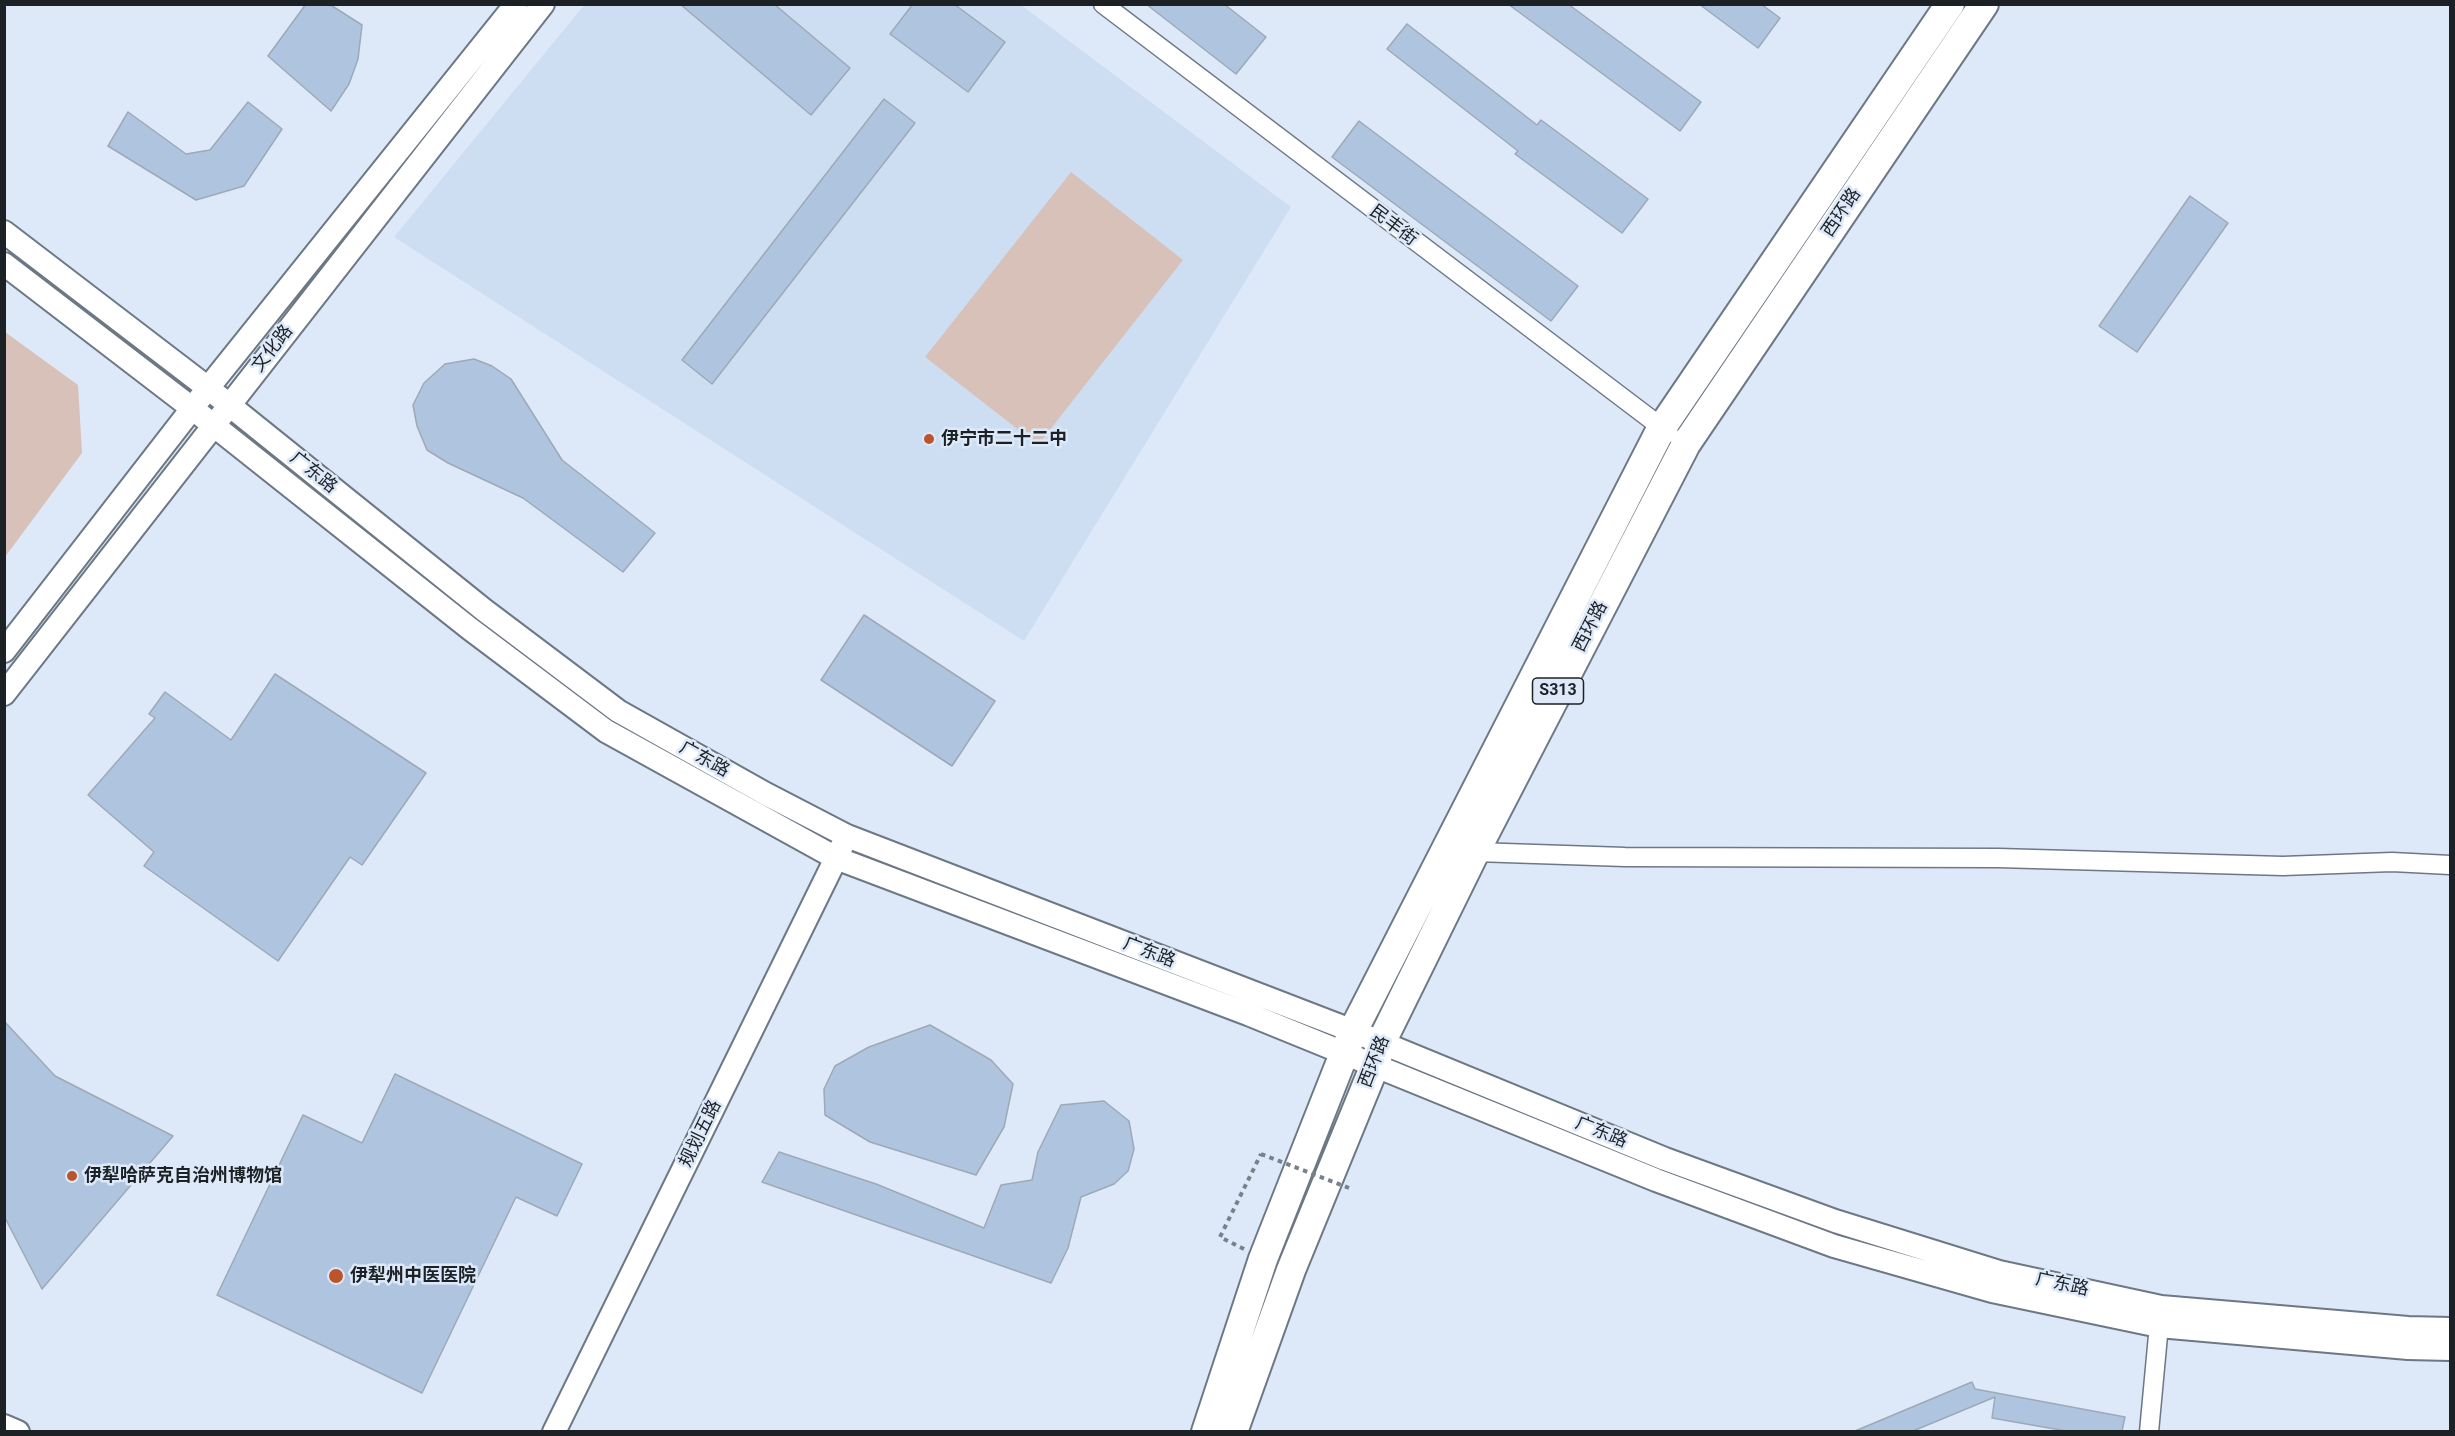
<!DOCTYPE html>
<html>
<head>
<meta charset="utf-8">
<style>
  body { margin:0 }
  #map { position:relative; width:2455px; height:1436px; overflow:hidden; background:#dde9f8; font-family:Roboto,sans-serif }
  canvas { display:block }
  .frame { position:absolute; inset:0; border:6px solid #1c2126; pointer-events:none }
</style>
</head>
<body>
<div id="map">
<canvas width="2455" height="1436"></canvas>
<div class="frame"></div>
</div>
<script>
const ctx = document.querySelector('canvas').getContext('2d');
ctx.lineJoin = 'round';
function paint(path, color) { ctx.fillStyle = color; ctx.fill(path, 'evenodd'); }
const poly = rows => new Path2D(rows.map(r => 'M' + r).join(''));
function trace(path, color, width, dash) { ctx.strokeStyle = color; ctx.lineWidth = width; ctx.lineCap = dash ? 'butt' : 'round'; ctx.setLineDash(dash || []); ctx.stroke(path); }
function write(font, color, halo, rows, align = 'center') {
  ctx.font = font + ' Roboto,"Noto Sans SC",sans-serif'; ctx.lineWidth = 5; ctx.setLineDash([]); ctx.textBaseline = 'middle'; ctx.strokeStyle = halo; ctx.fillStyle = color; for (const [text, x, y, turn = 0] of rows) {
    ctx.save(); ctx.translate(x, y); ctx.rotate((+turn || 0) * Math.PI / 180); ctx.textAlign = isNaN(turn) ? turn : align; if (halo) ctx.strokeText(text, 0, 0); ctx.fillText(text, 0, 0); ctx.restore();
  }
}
paint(poly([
  [585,4,1021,5,1291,207,1024,641,394,237]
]), '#cddef3');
paint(poly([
  [1071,172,1183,260,1038,445,925,357],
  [5,332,78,385,82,453,5,557]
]), '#d8c1b9');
const building = poly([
  [306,4,329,4,362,25,358,59,349,84,331,111,268,56,306,4],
  [680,4,774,4,850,68,811,115,680,4],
  [913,4,954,4,1005,42,968,92,890,34,913,4],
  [1146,4,1224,4,1266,37,1236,74,1146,4],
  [1508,4,1568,4,1701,102,1680,131,1508,4],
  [1699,4,1761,4,1780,18,1758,48,1699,4],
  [1407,24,1537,125,1541,120,1648,199,1622,233,1515,154,1518,151,1387,49,1407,24],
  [884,99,915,123,712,384,682,360,884,99],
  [248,102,282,129,244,186,196,200,108,146,128,112,186,154,210,150,248,102],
  [1359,121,1578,286,1551,321,1332,157,1359,121],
  [2190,196,2228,223,2137,352,2099,326,2190,196],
  [474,359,492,366,511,379,562,460,655,533,623,572,523,498,448,463,427,450,417,426,413,405,424,383,445,364,474,359],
  [864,615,995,701,952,766,821,680,864,615],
  [275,674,426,773,362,865,350,857,278,961,144,866,154,852,88,795,155,718,149,714,165,692,231,740,275,674],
  [4,1021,55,1076,173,1136,42,1289,4,1216,4,1021],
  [930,1025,991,1060,1013,1084,1004,1127,976,1175,870,1142,825,1115,824,1089,835,1066,869,1047,930,1025],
  [395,1074,582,1164,557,1216,516,1197,422,1393,217,1295,303,1115,362,1143,395,1074],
  [1104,1101,1129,1121,1134,1149,1128,1171,1114,1184,1081,1197,1068,1248,1051,1283,762,1182,779,1152,876,1184,984,1228,1001,1185,1032,1180,1038,1152,1061,1105,1104,1101],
  [1972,1382,1975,1389,2125,1417,2122,1431,2066,1431,1992,1418,1995,1397,1913,1431,1855,1431,1972,1382]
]);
paint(building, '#afc5df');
trace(building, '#9da9b6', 1.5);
const minor = poly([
  [1103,4,1669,433],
  [1475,852,1625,857,1998,858,2283,866,2392,862,2450,865],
  [2149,1432,2160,1314]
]);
const tertiary = poly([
  [4,232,208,388,484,610,618,711,766,794,847,836,1353,1031,1665,1159,1835,1221,1999,1272,2161,1307,2408,1328,2450,1329],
  [4,264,193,409,469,628,606,731,836,858,1248,1014,1656,1180,1834,1246,1992,1291,2159,1326,2408,1348,2450,1349],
  [4,651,208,388,516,4],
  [4,694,543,4],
  [4,1426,18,1432],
  [554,1432,842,846]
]);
const primary = poly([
  [1206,1432,1263,1259,1353,1031,1661,429,1950,4],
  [1233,1432,1291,1270,1375,1065,1381,1043,1475,852,1686,444,1984,4]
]);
trace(minor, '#6d7885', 21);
trace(tertiary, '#6d7885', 26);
trace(primary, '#6d7885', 32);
trace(poly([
  [1244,1249,1220,1237,1261,1154]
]), '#78818a', 4, [4.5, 4.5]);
trace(minor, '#fff', 18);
trace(tertiary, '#fff', 22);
trace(primary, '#fff', 28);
trace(poly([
  [1261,1154,1349,1188]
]), '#78818a', 4, [4.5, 4.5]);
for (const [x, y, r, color] of [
  [929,439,6,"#bb542b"],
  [72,1176,6,"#bb542b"],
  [336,1276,8,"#bb542b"]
]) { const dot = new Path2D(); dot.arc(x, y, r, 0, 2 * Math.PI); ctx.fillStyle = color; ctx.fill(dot); trace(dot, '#dde9f8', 2); }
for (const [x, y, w] of [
  [1558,691,51]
]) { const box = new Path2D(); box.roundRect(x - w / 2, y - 13, w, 26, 4.5); ctx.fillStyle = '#dde9f8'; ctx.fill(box); trace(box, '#1c2126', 1.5); }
write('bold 16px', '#1c2126', null, [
  ["S313",1558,691]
]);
write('18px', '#1c2126', '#dde9f8', [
  ["西环路",1842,213,-56],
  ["民丰街",1393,226,37],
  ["文化路",273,349,-52],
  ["广东路",313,473,39],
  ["西环路",1591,627,-63],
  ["广东路",704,760,29],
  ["广东路",1149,953,21],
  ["西环路",1375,1062,-69],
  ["广东路",1601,1133,22],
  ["规划五路",701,1134,-64],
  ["广东路",2062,1285,12]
]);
write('bold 18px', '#1c2126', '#dde9f8', [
  ["伊宁市二十二中",941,439],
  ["伊犁哈萨克自治州博物馆",84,1176],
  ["伊犁州中医医院",350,1276]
], 'left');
</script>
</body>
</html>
